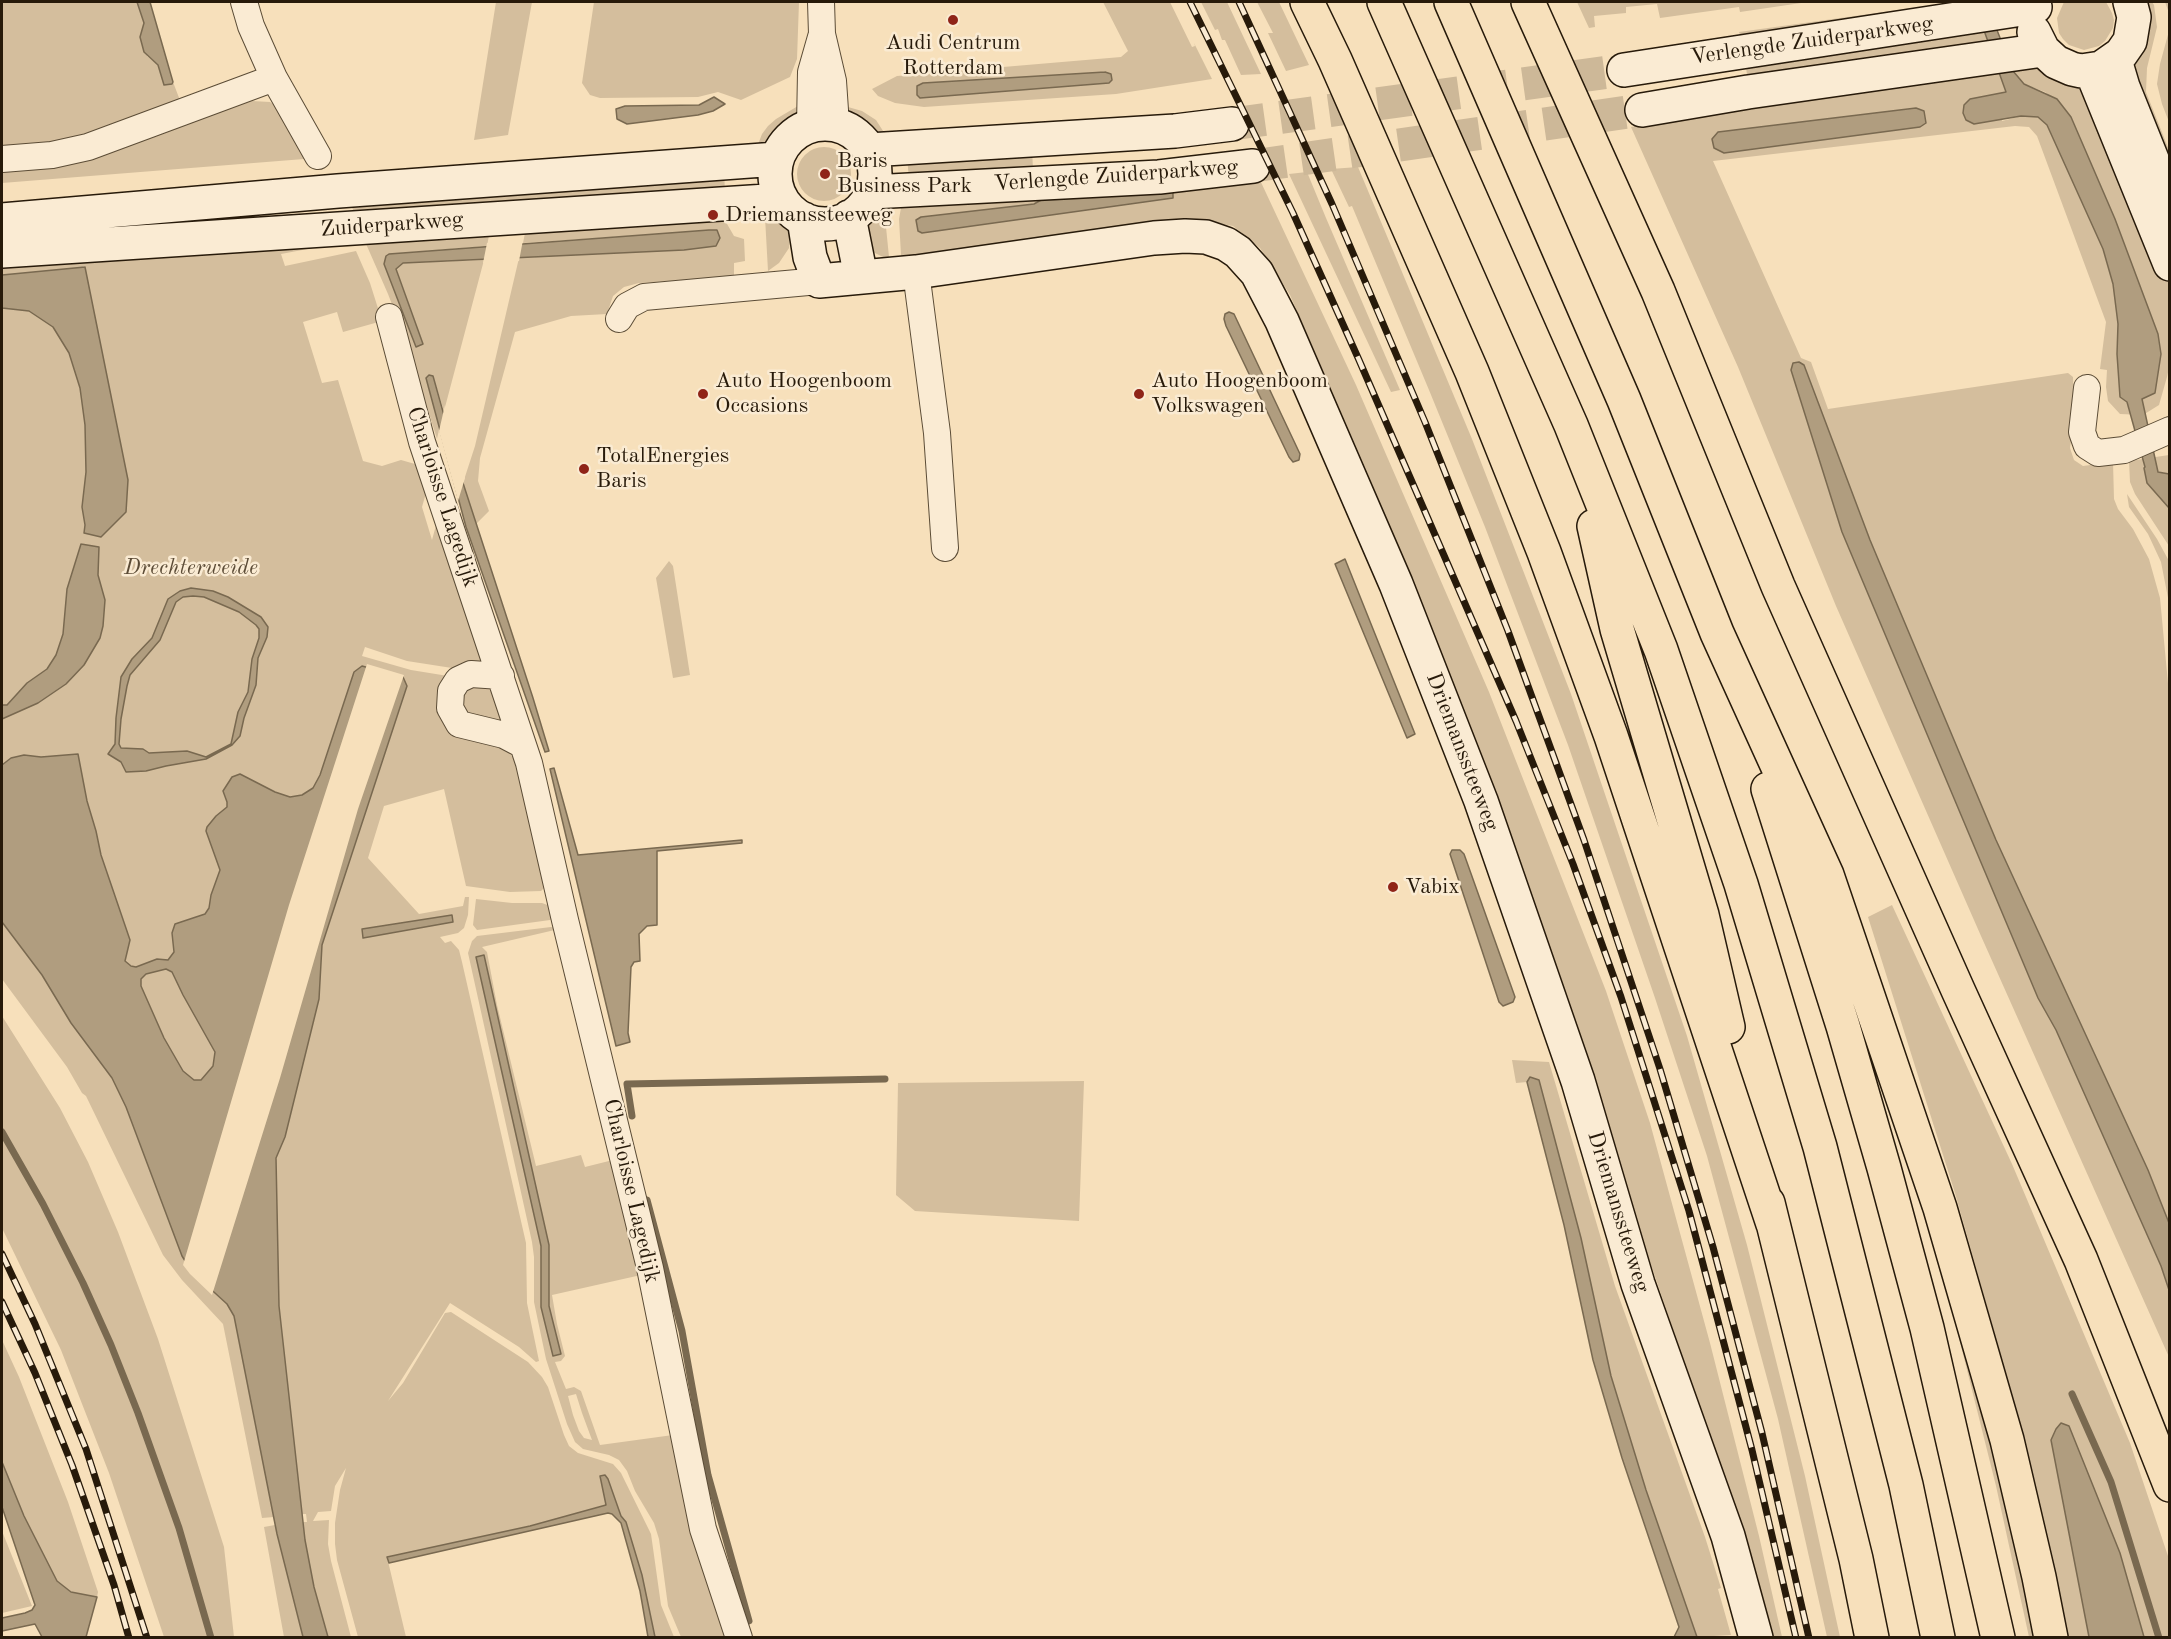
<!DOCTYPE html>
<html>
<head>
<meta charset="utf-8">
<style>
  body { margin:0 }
  #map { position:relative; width:2171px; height:1639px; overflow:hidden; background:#f7e0bb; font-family:"Old Standard TT",serif }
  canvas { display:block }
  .frame { position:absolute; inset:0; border:3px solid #271a0a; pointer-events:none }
</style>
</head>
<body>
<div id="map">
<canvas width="2171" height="1639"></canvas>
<div class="frame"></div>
</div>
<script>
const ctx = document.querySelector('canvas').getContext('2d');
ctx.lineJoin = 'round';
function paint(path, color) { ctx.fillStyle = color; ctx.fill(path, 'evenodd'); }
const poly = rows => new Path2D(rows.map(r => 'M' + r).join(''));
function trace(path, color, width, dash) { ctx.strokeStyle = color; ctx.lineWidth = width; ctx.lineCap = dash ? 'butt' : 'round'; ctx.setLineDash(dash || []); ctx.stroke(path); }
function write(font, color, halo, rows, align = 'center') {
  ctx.font = font + ' "Old Standard TT",serif'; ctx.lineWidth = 5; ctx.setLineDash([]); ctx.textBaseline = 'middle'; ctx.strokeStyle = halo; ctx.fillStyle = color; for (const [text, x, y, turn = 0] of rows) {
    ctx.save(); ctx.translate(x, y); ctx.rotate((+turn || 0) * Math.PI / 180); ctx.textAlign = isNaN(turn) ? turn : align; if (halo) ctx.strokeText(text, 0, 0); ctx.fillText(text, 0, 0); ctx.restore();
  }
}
paint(poly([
  [2,2,137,2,144,23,147,56,158,65,161,76,172,84,173,82,181,103,73,145,2,153],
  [496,2,532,2,508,135,474,140],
  [594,2,799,2,797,59,790,77,741,100,718,92,698,97,600,98,590,95,582,83],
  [1103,2,1170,2,1192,47,1195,46,1194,43,1212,79,1116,94,924,107,895,103,878,96,872,89,897,76,1121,57,1128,51],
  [1201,2,1227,2,1261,74,1241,75,1225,40,1222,40,1218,29,1215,30],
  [1257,2,1279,2,1309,65,1286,71,1268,33,1273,33],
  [1577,2,1808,2,1740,12,1739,7,1660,18,1657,4,1626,7,1626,13,1594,16,1595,27,1589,28],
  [1956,2,1972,2,1742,40,1739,32],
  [2064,2,2106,2,2112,13,2114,20,2113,28,2105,41,2099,46,2084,50,2069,45,2063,39,2059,33,2057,18],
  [2138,2,2152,2,2154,5,2157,27,2147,68,2146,92,2169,150,2169,189,2128,72],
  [2165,2,2170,2,2169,122,2162,104,2157,84,2160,64,2169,31,2169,13],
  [1981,22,1991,49,1748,82,1745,60],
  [2032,58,2082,84,2169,280,2170,363,2167,377,2159,405,2143,415,2120,414,2108,401,2106,387,2107,370,2100,369,2106,322,2037,136,2029,127,2015,126,1713,161,1801,358,1811,362,1828,409,2068,373,2073,377,2074,420,2070,448,2074,460,2083,466,2113,462,2114,499,2118,509,2133,529,2149,559,2160,598,2169,694,2169,1223,2148,1170,1996,840,1870,540,1804,366,1791,370,1842,532,2038,998,2056,1030,2161,1266,2169,1290,2169,1357,1981,936,1836,606,1738,367,1631,127,1996,63,2007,94,2002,121,2021,116,2038,117,2047,125,2103,249,2113,284,2118,324,2117,354,2120,397,2127,402,2129,411,2142,399,2155,393,2161,354,2158,334,2115,219,2071,117,2045,92,2024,84,2013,71],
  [1916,108,1924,111,1920,127,1724,153,1714,148,1718,132],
  [252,101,270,102,276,106,308,155,304,159,2,183,2,169,129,141],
  [798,106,801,111,796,118,770,142,757,147,762,134,768,126,776,119],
  [848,107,862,111,876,120,885,134,876,137,869,133,854,120],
  [1032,146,1033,171,909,180,907,156],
  '797 174a27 27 0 1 1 54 0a27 27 0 1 1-54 0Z',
  [1358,167,1472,439,1571,694,1687,1036,1747,1245,1805,1476,1840,1637,1827,1637,1778,1419,1707,1156,1655,998,1568,745,1485,527,1429,390,1352,206,1349,207,1331,169],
  [724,170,725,193,356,217,349,200],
  [1307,172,1326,218,1400,390,1391,392,1289,174],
  [1259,178,1356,385,1489,692,1606,991,1650,1123,1710,1343,1759,1536,1782,1637,1769,1637,1732,1502,1649,1259,1561,978,1479,750,1368,474,1290,295,1268,260,1260,248,1233,226,1205,221,904,258,901,255,899,219,901,208,908,199,1050,195,1034,204,922,233,1172,198,1174,194,1173,185],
  [889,205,886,227,889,257,885,258,875,253,867,246,864,223,873,208],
  [779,214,785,220,790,234,789,248,779,263,768,271,765,217],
  [723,217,734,236,744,239,745,261,734,263,734,277,639,283,624,287,613,296,607,314,571,316,515,332,480,458,478,481,489,511,476,524,463,483,475,446,519,258,716,246,717,230,523,243,527,223],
  [491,225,487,246,389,254,423,344,396,268,403,263,484,260,444,411,433,376,426,378,440,425,437,439,408,346,388,294,363,237],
  [350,241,281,254,285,266,356,251,370,283,382,321,343,332,337,312,303,322,322,383,338,380,363,461,382,466,401,460,422,466,428,486,422,507,432,540,438,518,484,661,452,668,407,661,365,647,362,656,411,670,448,676,459,736,471,741,489,743,507,750,520,767,548,884,541,891,510,892,466,886,444,789,384,806,368,858,419,914,463,906,465,897,469,897,468,915,464,928,458,933,440,937,445,943,451,941,459,950,462,962,526,1243,527,1303,539,1361,536,1362,519,1347,450,1303,388,1401,403,1383,445,1313,451,1312,528,1362,542,1377,548,1387,564,1435,569,1446,578,1453,613,1464,621,1473,651,1534,661,1605,674,1637,655,1637,626,1522,621,1516,608,1479,603,1475,600,1476,607,1505,530,1526,387,1557,406,1637,358,1637,337,1560,335,1544,335,1523,340,1490,346,1468,335,1486,331,1511,318,1512,313,1521,329,1520,328,1544,331,1561,351,1637,328,1637,314,1587,305,1540,303,1522,307,1522,306,1514,302,1514,279,1306,277,1260,164,1038,141,986,141,979,143,975,136,967,127,964,2,880,2,260],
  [2169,455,2169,474,2144,468,2147,483,2169,508,2169,546,2135,494,2130,482,2129,461],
  [2127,494,2157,539,2169,561,2169,603,2161,562,2148,534,2129,507],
  [669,561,673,566,690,675,673,678,656,578],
  [479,683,493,689,504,722,466,713,462,706,462,698,465,691],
  [476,899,512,903,542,903,553,907,556,914,550,920,477,930,473,925],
  [1892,905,2012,1164,2130,1443,2169,1559,2169,1637,2060,1637,2031,1472,1997,1342,1955,1193,1868,917],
  [2,922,42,975,71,1023,112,1078,126,1107,182,1256,192,1272,227,1304,234,1316,274,1517,262,1518,223,1324,182,1280,163,1255,86,1096,82,1093,67,1067,2,979],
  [551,927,559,929,482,947,487,952,497,1005,536,1166,581,1155,585,1167,613,1160,641,1275,552,1295,557,1324,565,1356,561,1361,555,1362,566,1389,574,1387,581,1391,600,1445,673,1435,729,1637,681,1637,668,1606,659,1539,654,1523,635,1491,627,1471,619,1460,609,1455,583,1449,575,1442,567,1424,546,1359,534,1302,534,1257,532,1242,468,953,472,941,477,936],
  [484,956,549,1245,549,1306,561,1354,541,1307,541,1246,476,957],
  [576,1394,582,1413,592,1440,584,1438,579,1431,573,1415,568,1396],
  [2,1016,60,1108,88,1162,118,1232,158,1339,224,1547,234,1637,164,1637,109,1473,61,1350,2,1228],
  [1512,1060,1549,1062,1615,1286,1705,1537,1721,1588,1718,1589,1731,1635,1697,1637,1646,1490,1611,1376,1581,1238,1530,1077,1527,1082,1516,1083],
  [1084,1081,1079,1221,915,1211,896,1195,898,1083],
  [1949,1298,1969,1336,2036,1637,2029,1637,1996,1486],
  [2,1340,19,1377,68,1502,98,1592,97,1597,71,1592,57,1581,24,1516,2,1462],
  [275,1525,277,1534,303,1637,284,1637,264,1527],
  [2,1531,32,1606,2,1613]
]), '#d4be9d');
const water = poly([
  [137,2,150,2,173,82,172,84,164,85,158,65,144,52,140,37,144,23,137,2],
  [1986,2,2013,71,2024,84,2057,99,2071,117,2115,219,2158,334,2161,354,2155,393,2142,399,2158,472,2169,474,2169,508,2147,483,2144,468,2145,467,2127,402,2120,397,2117,354,2118,324,2113,284,2103,249,2047,125,2038,117,2021,116,1974,124,1966,120,1963,113,1964,105,1970,99,2006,92,1981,22,1986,2],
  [1105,72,1111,74,1112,80,1109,83,920,98,917,95,917,86,923,83,1105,72],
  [714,97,725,104,713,111,698,115,627,124,617,119,616,109,625,106,699,105,714,97],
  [1916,108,1924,111,1926,123,1920,127,1724,153,1714,148,1712,139,1718,132,1916,108],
  [1173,185,1173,198,1044,216,922,233,918,231,916,220,921,217,1034,204,1050,195,1173,185],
  [709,230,717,230,720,238,716,246,684,250,403,263,396,269,423,344,416,347,384,264,386,256,389,254,709,230],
  [85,267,128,480,126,512,101,537,84,533,85,525,82,507,86,472,85,425,80,388,69,353,53,327,29,311,2,308,2,275,85,267],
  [1229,312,1234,314,1300,454,1299,460,1293,462,1289,457,1226,326,1224,319,1225,314,1229,312],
  [1799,362,1804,365,1870,540,1996,840,2148,1170,2169,1223,2169,1290,2161,1266,2056,1030,2038,998,1842,532,1791,370,1793,363,1799,362],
  [429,375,433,376,463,483,533,698,549,751,545,752,466,527,426,378,429,375],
  [81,544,99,547,98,575,105,600,103,626,100,638,84,665,66,684,38,703,2,719,2,705,7,705,27,683,47,669,56,655,63,634,67,589,81,544],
  [1345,559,1415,734,1407,738,1335,564,1345,559],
  [191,588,213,591,228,597,261,617,268,627,267,637,258,658,256,685,244,718,240,736,232,745,206,759,166,766,146,771,126,772,121,762,108,754,115,744,116,718,121,677,132,659,152,638,168,599,180,591,191,588],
  [193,596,204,597,239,612,256,625,259,629,259,638,252,659,248,692,238,712,231,744,206,757,187,751,149,753,143,749,121,748,119,744,121,719,127,686,130,675,160,640,176,602,183,597,193,596],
  [362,666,403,677,407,686,322,945,319,999,285,1137,276,1158,279,1306,305,1540,314,1587,328,1637,303,1637,277,1534,234,1316,227,1304,192,1272,182,1256,126,1107,112,1078,71,1023,42,975,2,922,2,765,11,758,24,755,41,757,78,754,87,801,96,831,101,855,130,940,125,961,131,966,136,967,157,959,168,960,174,952,172,933,175,924,205,914,209,908,211,895,220,870,206,831,207,827,216,816,227,807,227,802,223,791,232,777,240,774,275,792,290,797,302,795,313,788,320,775,354,672,362,666],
  [166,969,172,972,183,995,215,1052,213,1066,201,1080,194,1080,183,1071,164,1038,141,986,141,979,146,974,166,969],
  [554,768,578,855,742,840,742,843,657,851,657,925,647,926,639,934,640,961,634,962,631,967,628,1033,630,1042,616,1046,550,769,554,768],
  [1452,850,1460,850,1464,854,1515,997,1513,1002,1503,1006,1499,1002,1450,854,1452,850],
  [452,915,453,922,363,938,362,929,452,915],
  [484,955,549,1245,549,1306,561,1354,553,1356,541,1307,541,1246,476,957,484,955],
  [1530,1077,1539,1080,1581,1238,1611,1376,1646,1490,1697,1637,1674,1637,1679,1627,1622,1458,1593,1360,1564,1225,1527,1082,1530,1077],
  [2061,1423,2069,1426,2120,1553,2144,1637,2089,1637,2051,1440,2056,1429,2061,1423],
  [2,1462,24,1516,57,1581,71,1592,97,1597,86,1637,42,1637,35,1624,2,1631,2,1618,25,1613,32,1610,35,1605,2,1507,2,1462],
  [605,1475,608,1479,621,1516,626,1522,642,1575,655,1637,648,1637,640,1591,621,1523,612,1514,608,1513,389,1563,387,1557,530,1526,606,1505,600,1476,605,1475]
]);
paint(water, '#b09d7f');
trace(water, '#796950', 1.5);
paint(poly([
  [523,240,519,261,483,263,487,243],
  [445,405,465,478,458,501,439,431],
  [367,664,404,675,358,809,280,1078,212,1295,190,1274,183,1265,289,905]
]), '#f7e0bb');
trace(poly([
  [632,1116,627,1084,885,1079],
  [2,1132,43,1204,83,1283,111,1345,138,1413,179,1528,211,1638],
  [647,1200,682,1331,708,1475,749,1621],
  [2072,1394,2111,1482,2159,1638]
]), '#796950', 7);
trace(poly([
  [1232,124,1624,70],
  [1253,166,1642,110]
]), '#cdb898', 33, [33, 16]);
const minor = poly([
  [244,2,251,26,274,78,318,156],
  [821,2,822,34,833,81,836,125],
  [810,126,811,72,821,37],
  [2,159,52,155,88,147,274,78],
  [916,272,937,433,945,548],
  [389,317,422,442,529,763,565,920,650,1268,703,1529,739,1638],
  [619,319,627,306,644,297,819,281],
  [2087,388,2082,432,2087,446,2098,453,2124,450,2170,430],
  [501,676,471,674,458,680,451,691,450,708,459,724,504,735,523,745]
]);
const secondary = poly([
  [2034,32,2043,50,2056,62,2072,69,2081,71,2101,68,2121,54,2130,41,2134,17,2130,2],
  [2115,60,2123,87,2170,204],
  [1624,70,2035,7],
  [2091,70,2170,264],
  [1642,110,1748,92,2043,50],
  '775 174a50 50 0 1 1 100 0a50 50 0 1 1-100 0Z',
  [869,150,1175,131,1232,124],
  [871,192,1159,177,1253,166],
  [849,217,861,277],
  [804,219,810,257,819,281,916,272,1154,238,1185,236,1206,237,1226,244,1238,252,1257,273,1282,321,1396,584,1481,801,1578,1081,1638,1284,1728,1536,1756,1638],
  [2,220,338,191,777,159],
  [2,251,782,200]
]);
const motorway = poly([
  [1307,2,1335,60,1472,372,1544,552,1611,736,1773,1224],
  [1384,2,1571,425,1661,650,1741,884,1820,1147,1906,1485,1938,1638],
  [1451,2,1624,400,1717,633,1827,875,1940,1208,2007,1440,2039,1577,2051,1638],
  [1528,2,1658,291,1778,586,1958,990,2081,1260,2170,1485],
  [1594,526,1617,629,1702,915,1728,1027],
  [1768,789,1843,1026,1884,1168,1927,1328,1998,1638],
  [1768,1203,1856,1559,1872,1638]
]);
trace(minor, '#5b4c36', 28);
trace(secondary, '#271a0a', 36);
trace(motorway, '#271a0a', 36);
trace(minor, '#faebd3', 26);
trace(secondary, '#faebd3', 33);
trace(motorway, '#f7e0bb', 33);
const rail = poly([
  [1190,2,1293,213,1359,360,1516,721,1573,864,1621,997,1689,1211,1752,1450,1796,1638],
  [1239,2,1332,204,1425,422,1508,631,1584,840,1660,1069,1713,1247,1762,1433,1809,1638],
  [2,1254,35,1324,86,1449,147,1638],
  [2,1302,35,1373,72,1465,114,1585,129,1638]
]);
trace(rail, '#271a0a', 7);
trace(rail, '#faebd3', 4.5, [14]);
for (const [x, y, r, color] of [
  [953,20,6,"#8f2418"],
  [825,174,6,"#8f2418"],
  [713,215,6,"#8f2418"],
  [703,394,6,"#8f2418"],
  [1139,394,6,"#8f2418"],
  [584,469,6,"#8f2418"],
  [1393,887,6,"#8f2418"]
]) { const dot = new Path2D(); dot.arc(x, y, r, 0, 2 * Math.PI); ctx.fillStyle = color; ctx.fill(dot); trace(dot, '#faebd3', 2); }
write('22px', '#271a0a', '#faebd3', [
  ["Verlengde Zuiderparkweg",1812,41,-8],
  ["Verlengde Zuiderparkweg",1116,176,-4],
  ["Zuiderparkweg",392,225,-4],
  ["Charloisse Lagedijk",442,497,72],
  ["Driemanssteeweg",1462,752,69],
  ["Charloisse Lagedijk",631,1191,77],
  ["Driemanssteeweg",1618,1212,73]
]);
write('22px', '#271a0a', '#faebd3', [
  ["Audi Centrum",953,43,"center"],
  ["Rotterdam",953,68,"center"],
  ["Baris",837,161],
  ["Business Park",837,186],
  ["Driemanssteeweg",725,215],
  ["Auto Hoogenboom",715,381],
  ["Occasions",715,406],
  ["Auto Hoogenboom",1151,381],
  ["Volkswagen",1151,406],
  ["TotalEnergies",596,456],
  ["Baris",596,481],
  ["Vabix",1405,887]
], 'left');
write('italic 22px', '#5b4b36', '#faebd3', [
  ["Drechterweide",191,568]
]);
</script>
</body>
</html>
